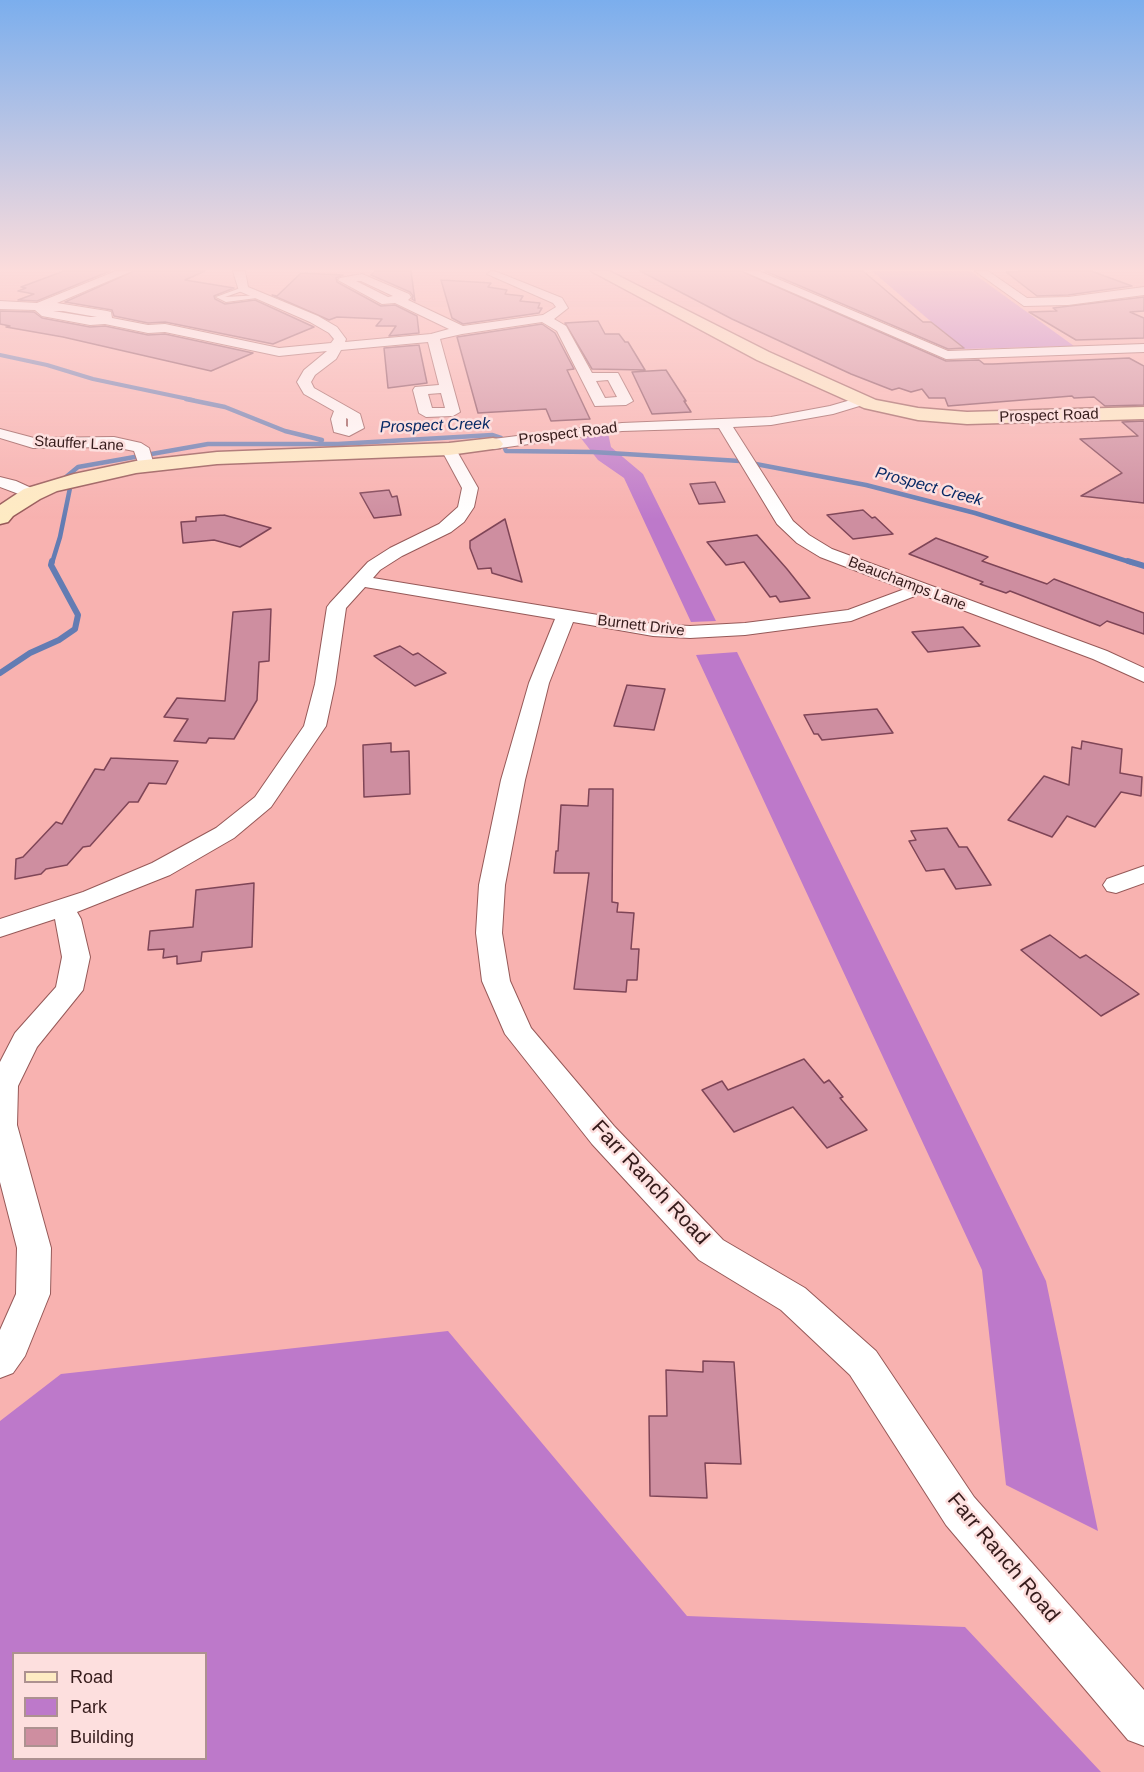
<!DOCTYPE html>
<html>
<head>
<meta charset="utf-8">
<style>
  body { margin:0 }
  #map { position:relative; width:1144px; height:1772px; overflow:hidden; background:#f8b2b0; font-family:Arial,sans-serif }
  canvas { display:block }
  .legend { position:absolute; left:12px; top:1652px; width:195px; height:108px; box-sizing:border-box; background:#fddfde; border:2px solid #ad9190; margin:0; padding:8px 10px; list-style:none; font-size:18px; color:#351b1b }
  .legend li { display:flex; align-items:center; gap:12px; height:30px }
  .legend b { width:30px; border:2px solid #ad9190 }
</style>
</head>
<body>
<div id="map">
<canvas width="1144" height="1772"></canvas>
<ul class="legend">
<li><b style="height:8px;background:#feebc3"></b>Road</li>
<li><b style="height:16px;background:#bd79ca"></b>Park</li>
<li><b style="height:16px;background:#ce8ea0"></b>Building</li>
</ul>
</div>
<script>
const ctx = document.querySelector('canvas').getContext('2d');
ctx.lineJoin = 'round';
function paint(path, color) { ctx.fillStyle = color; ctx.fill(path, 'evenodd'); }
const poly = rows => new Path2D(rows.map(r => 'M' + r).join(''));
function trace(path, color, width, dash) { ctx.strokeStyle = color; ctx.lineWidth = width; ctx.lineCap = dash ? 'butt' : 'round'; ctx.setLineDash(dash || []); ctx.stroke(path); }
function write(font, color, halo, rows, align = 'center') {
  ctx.font = font + ' Arial,sans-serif'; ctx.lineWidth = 5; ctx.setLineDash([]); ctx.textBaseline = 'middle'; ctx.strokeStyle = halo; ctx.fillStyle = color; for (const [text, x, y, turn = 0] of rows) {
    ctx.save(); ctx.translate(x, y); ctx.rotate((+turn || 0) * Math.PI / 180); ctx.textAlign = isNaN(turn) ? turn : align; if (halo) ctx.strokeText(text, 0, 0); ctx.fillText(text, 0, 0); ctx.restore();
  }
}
paint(poly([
  [872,271,970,271,1074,346,963,349],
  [608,433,611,447,643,474,716,621,691,622,624,478,598,460,580,437],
  [737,652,1046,1281,1098,1531,1006,1485,982,1270,696,655],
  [448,1331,687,1616,965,1627,1101,1772,0,1772,0,1421,61,1374],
  [14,1654,206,1654,206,1758,14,1758]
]), '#bd79ca');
trace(poly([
  [0,355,47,365,93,379,193,400]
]), '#637cb3', 4);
trace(poly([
  [186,399,225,407,285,431,322,440],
  [52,563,60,537,70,488,66,477,78,467,208,444,338,444,492,435,501,438,506,451,593,452,740,461,866,485,975,513,1133,563]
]), '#637cb3', 4.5);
trace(poly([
  [1128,561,1144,566],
  [0,673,30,653,59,640,75,629,78,615,51,565,52,561]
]), '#637cb3', 6);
const building = poly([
  [64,271,110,271,37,301,18,300,34,294,18,291,26,288,21,287,64,271],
  [134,271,205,271,185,280,234,288,214,296,215,299,225,304,255,300,314,327,273,344,165,322,148,323,114,316,112,310,65,302,134,271],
  [375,271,411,271,415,301,412,299,413,296,410,292,371,275,375,271],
  [640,271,741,271,946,361,979,360,984,364,993,364,1129,358,1144,366,1144,405,1105,406,1094,397,1074,398,1072,396,948,406,945,398,929,398,922,389,911,392,899,388,892,390,851,374,732,319,640,271],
  [765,271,863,271,923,322,931,322,964,348,948,349,765,271],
  [1032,271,1091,271,1132,286,1068,295,1037,296,1006,272,1032,271],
  [301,273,343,275,336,278,337,282,381,306,395,305,417,316,419,333,389,336,396,326,376,326,382,319,337,317,329,320,272,295,277,296,301,273],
  [441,280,491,283,488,287,507,290,505,294,523,296,520,301,540,303,538,308,542,308,539,313,463,324,452,318,441,280],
  [1144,297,1144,311,1130,312,1144,318,1144,338,1076,340,1029,312,1057,311,1053,308,1144,297],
  [0,311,34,312,42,318,90,327,105,326,148,335,165,334,253,353,211,371,63,337,6,327,10,326,0,324,0,311],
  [598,321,605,334,619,334,625,342,628,342,645,370,592,369,565,323,598,321],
  [542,324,555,333,574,369,567,370,590,419,551,421,546,409,478,413,457,337,542,324],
  [419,345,427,383,388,388,384,348,419,345],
  [666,370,686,401,684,401,691,412,652,414,632,372,666,370],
  [1144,421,1144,503,1081,496,1122,473,1080,439,1138,436,1122,422,1144,421],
  [715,482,725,502,699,504,690,484,715,482],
  [389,490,392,497,397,496,401,515,374,518,360,493,389,490],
  [863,510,872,518,875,517,893,534,853,539,827,515,863,510],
  [224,515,271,528,240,547,214,540,183,543,181,522,196,521,196,517,224,515],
  [505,519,522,582,492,573,491,568,478,569,470,548,470,541,505,519],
  [757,535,787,569,810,598,780,602,776,596,770,597,744,562,726,565,707,542,757,535],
  [936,538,988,557,982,561,1047,584,1054,579,1144,613,1144,634,1107,621,1100,626,1010,591,1006,593,980,584,983,582,909,554,936,538],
  [271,609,269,661,259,662,257,700,234,739,209,738,206,743,174,741,188,719,164,717,177,698,225,701,233,612,271,609],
  [963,627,980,646,928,652,912,632,963,627],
  [400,646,413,655,418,653,446,673,415,686,374,656,400,646],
  [627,685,665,689,654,730,614,726,627,685],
  [877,709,893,733,822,740,818,734,814,734,804,715,877,709],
  [1082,741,1122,749,1120,773,1142,777,1141,796,1121,792,1095,827,1067,816,1052,837,1008,820,1044,776,1069,785,1072,747,1081,749,1082,741],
  [391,743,391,752,409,751,410,794,364,797,363,745,391,743],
  [111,758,178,761,166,784,149,783,138,802,129,802,90,846,83,847,67,865,46,869,41,874,15,879,16,859,23,857,56,822,62,824,95,769,104,770,111,758],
  [589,789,613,789,612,902,618,903,617,912,634,913,631,949,639,949,637,980,627,980,626,992,574,989,589,873,554,873,556,851,558,851,561,805,588,806,589,789],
  [947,828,959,847,967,847,991,885,956,889,944,869,926,871,909,841,916,840,911,831,947,828],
  [254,883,252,947,202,952,201,961,177,964,177,956,163,958,164,949,148,950,150,931,193,927,196,890,254,883],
  [1050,935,1080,958,1086,955,1139,994,1101,1016,1021,950,1050,935],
  [804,1059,824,1083,829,1080,843,1097,840,1098,867,1130,827,1148,793,1107,734,1132,702,1090,722,1081,728,1090,804,1059],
  [703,1361,734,1362,741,1464,705,1463,707,1498,650,1496,649,1416,667,1416,666,1370,703,1372,703,1361]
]);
paint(building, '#ce8ea0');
trace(building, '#7f4557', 1.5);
const lane = poly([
  [243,287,245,290,225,297,261,295,264,297,226,302,216,297,243,287]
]);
const street = poly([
  [116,271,132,271,57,303,107,311,111,312,112,318,148,325,165,324,279,348,331,343,334,339,329,333,310,322,239,291,233,271,245,271,248,287,318,316,337,327,346,339,345,342,431,334,449,329,395,303,382,304,338,280,340,278,362,274,409,294,411,297,408,300,463,326,543,315,556,307,553,303,487,274,491,271,497,272,562,298,568,308,554,319,566,326,592,373,618,373,633,401,626,405,595,406,557,331,542,322,462,334,440,339,460,412,453,416,426,417,419,413,413,390,415,387,439,385,428,342,341,350,336,359,315,375,311,382,314,388,360,414,364,428,349,436,334,432,331,419,334,411,304,394,297,382,304,370,327,351,279,356,165,332,148,333,105,324,90,325,42,316,35,310,0,309,0,301,37,303,116,271],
  [356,281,361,281,393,296,388,297,356,281],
  [53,311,63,311,97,317,90,317,53,311],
  [608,380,617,397,605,398,596,381,608,380],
  [441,393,445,408,432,408,428,394,441,393],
  [346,418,348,419,348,427,346,426,346,418],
  [743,271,759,271,948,351,1144,344,1144,352,946,359,743,271],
  [975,271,988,271,1027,298,1068,297,1144,287,1144,295,1068,305,1024,306,975,271],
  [861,397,866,398,868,401,866,404,833,414,771,425,733,427,793,521,809,535,832,549,1107,651,1144,668,1144,682,1093,659,920,594,851,621,745,635,690,638,653,636,573,622,549,683,525,780,505,885,502,933,510,981,531,1028,614,1126,723,1240,805,1288,876,1351,974,1497,1144,1690,1144,1746,1128,1740,946,1525,850,1375,781,1310,699,1260,592,1144,505,1034,482,981,476,933,479,885,501,780,529,683,555,619,365,587,346,608,335,684,326,726,271,807,234,838,170,875,77,912,81,919,90,957,83,990,37,1047,18,1086,17,1125,51,1248,50,1294,25,1356,13,1373,0,1378,0,1330,16,1294,17,1248,0,1182,0,1062,15,1033,56,987,62,957,55,919,0,937,0,919,83,892,152,863,216,828,255,797,304,726,315,684,327,607,330,603,368,562,390,548,439,524,458,507,462,488,441,449,444,446,454,446,478,488,474,507,464,522,451,532,402,556,380,570,373,578,653,624,690,626,745,623,848,610,902,590,904,589,820,557,797,543,777,524,719,428,622,431,493,449,485,444,493,439,622,423,771,417,830,406,861,397],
  [0,429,34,438,114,437,141,443,149,448,154,465,146,470,140,468,134,451,114,447,33,448,0,438,0,429],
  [0,477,16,481,38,491,40,494,32,499,0,487,0,477],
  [1144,866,1144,883,1116,893,1107,891,1103,885,1107,879,1144,866]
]);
const secondary = poly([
  [591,271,609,271,769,352,876,400,918,408,967,412,1144,407,1144,419,967,424,918,420,864,408,757,360,591,271],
  [493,438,500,440,503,444,500,448,449,455,217,464,136,473,57,491,40,499,13,516,8,522,0,524,0,505,24,489,74,474,136,461,217,452,449,443,493,438]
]);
trace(lane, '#965958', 2);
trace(street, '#965958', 2);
trace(secondary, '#965958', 3);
paint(lane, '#fff');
paint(street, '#fff');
paint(secondary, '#feebc3');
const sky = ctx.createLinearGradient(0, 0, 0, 519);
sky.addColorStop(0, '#7baeed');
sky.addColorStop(0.52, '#fcdcdb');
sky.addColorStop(1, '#fcdcdb00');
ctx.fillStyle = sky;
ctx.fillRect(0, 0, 1144, 519);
write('15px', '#351b1b', '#fddfde', [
  ["Prospect Road",1049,416,-2],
  ["Prospect Road",568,434,-7],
  ["Stauffer Lane",79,444,3],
  ["Beauchamps Lane",907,584,21],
  ["Burnett Drive",641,626,7]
]);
write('italic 16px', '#072965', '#fddfde', [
  ["Prospect Creek",435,426,-2],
  ["Prospect Creek",929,487,15]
]);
write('21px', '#351b1b', '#fddfde', [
  ["Farr Ranch Road",650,1183,47],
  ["Farr Ranch Road",1003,1558,50]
]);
</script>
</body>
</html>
